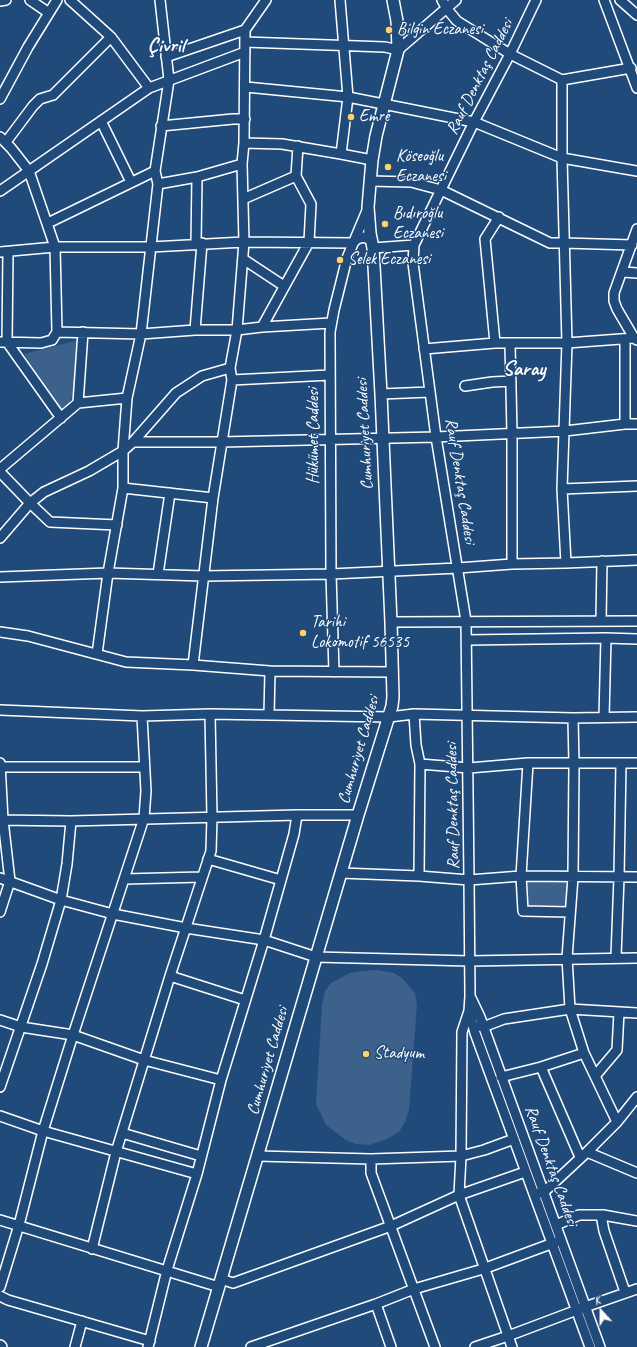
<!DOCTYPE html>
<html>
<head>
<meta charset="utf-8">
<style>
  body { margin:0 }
  #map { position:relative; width:637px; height:1347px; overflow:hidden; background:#1f4a7a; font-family:Caveat,sans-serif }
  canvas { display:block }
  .north { position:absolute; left:581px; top:1291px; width:40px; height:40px; -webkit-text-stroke:3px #1f4a7a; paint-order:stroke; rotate:339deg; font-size:11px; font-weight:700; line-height:16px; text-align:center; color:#fff }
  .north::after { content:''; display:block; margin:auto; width:14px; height:18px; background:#fff; clip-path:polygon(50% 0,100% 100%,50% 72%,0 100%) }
</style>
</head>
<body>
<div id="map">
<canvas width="637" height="1347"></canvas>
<div class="north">K</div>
</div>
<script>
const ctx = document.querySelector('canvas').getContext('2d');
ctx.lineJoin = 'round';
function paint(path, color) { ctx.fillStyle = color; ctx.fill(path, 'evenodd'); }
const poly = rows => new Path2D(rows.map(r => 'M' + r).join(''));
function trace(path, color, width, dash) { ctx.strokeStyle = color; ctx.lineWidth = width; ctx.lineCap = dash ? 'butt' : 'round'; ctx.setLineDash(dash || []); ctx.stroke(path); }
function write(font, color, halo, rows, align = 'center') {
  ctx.font = font + ' Caveat,sans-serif'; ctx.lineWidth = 3; ctx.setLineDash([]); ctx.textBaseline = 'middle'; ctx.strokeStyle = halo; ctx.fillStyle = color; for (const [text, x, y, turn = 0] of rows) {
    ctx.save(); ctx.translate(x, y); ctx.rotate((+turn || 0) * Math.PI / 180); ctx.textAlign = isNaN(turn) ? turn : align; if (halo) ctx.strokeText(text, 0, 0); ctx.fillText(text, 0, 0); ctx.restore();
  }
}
paint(poly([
  [79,340,76,385,71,400,67,407,61,410,24,354],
  [527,880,566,881,567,906,527,905],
  [377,970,394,973,402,978,415,993,417,1005,409,1110,405,1122,399,1132,385,1140,369,1145,356,1144,346,1140,326,1125,316,1104,322,1005,325,991,331,983,350,973,362,971]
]), '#3c618b');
const minor = poly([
  [30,0,49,13],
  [70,0,111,37,149,88],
  [340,0,348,97,341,154],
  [442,0,447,9,457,21,510,54,562,80,631,68],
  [536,0,510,54,474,122,414,245,413,263,436,437,466,621,469,880,470,996,469,1011,475,1033,590,1347],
  [604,0,637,88],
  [620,0,637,15],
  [0,1,6,0],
  [245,42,385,47,398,50,456,0],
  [166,57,245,30],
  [562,80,562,158,567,343,562,489,566,563],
  [246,87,348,97,474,122,562,158,637,171],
  [0,99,28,47,57,0],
  [101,121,131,182],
  [161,126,233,119,245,119],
  [0,137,11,148,29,171,55,247,57,332,52,340,41,343,0,342],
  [6,142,33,106,40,99,53,95,111,37],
  [244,143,282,144,341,154,372,160],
  [370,181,411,182,441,190,550,243,564,243,632,245],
  [158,184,197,177,242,164],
  [0,191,149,88,245,52],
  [243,199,296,176],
  [48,223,155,171],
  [637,229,614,293,614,301,617,309,634,338,637,340],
  [196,244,197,177],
  [373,248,414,245],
  [0,252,55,247,151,247,244,242,353,243,357,239,364,237,371,240],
  [8,252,7,342,61,418],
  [243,259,284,286],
  [623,272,637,273],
  [262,327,309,242,311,204,296,176,298,146],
  [195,330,202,243],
  [57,332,141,334,195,330,237,330,262,327,331,323],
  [495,343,485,239,499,217],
  [510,344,512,433,512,564],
  [424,349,495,343,567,343,634,338],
  [232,380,330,375],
  [465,386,492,382,511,381],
  [381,394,430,392],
  [78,403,127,398],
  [625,424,625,339],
  [133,442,221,442,436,437,565,431,625,424,637,424],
  [0,469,78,403,83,332],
  [0,472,30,503,50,522,117,525],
  [123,488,213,498],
  [562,489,637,486],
  [0,538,30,503,44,492,89,471,123,451,133,442,176,393,202,376,230,368],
  [158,574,170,493],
  [0,577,108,573,203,576,331,574,458,568,512,564,566,563,637,560],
  [601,621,602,561],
  [391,622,637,621],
  [0,632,28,636,126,662,193,665,270,671,392,672],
  [467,640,606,638,637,639],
  [97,654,108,573,123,488,123,451,127,398,141,334,158,184,155,171,169,80,160,0],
  [193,665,213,498,232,380,230,368,237,330,244,242,242,164,244,143,245,30,266,0],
  [334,672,331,574,330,332,334,310,347,258,368,208],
  [0,710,142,716,210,714,389,717,414,714,573,718,637,717],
  [414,714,416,745,420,764,419,876],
  [269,715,270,671],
  [604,717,606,638],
  [573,718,574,764,573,877,567,958,570,1009,584,1053,617,1122],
  [0,763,3,820,10,881,0,912],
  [528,763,521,876,523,911,570,912],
  [420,764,469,768,528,763,637,763],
  [0,767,144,767],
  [0,820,71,821,297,815,358,815],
  [208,859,281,880],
  [341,873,419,876,469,880,521,876,637,877],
  [0,878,61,900,113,914,186,928,264,940,316,957,470,961,637,958],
  [124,879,202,877],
  [616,957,619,877,621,763],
  [170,976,245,1000],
  [471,998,480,1017,600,1347],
  [469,1011,462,1032,461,1156,459,1195,512,1347],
  [0,1020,21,1027,73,1035,144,1060,221,1080],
  [479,1026,483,1027,504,1019,570,1009,637,1013],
  [541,1067,580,1157],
  [595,1076,617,1050,619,1012],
  [501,1077,541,1067,584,1053],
  [0,1087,42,964,61,900,67,864,71,821],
  [0,1116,43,1131,197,1174],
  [122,1133,201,1156],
  [587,1152,637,1173],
  [258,1156,371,1159,461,1156,484,1150,514,1139],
  [371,1159,371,1173,435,1347],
  [539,1193,544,1192,587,1152,617,1122,637,1097],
  [601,1215,604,1231,625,1292],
  [0,1220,219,1287],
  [556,1225,579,1215,603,1215,637,1221],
  [92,1249,116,1152,170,976,211,851,212,817,210,714],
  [221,1279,233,1283,391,1226,459,1195,525,1172],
  [0,1287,19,1225,43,1131,73,1035,144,818,146,791,142,716],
  [0,1296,8,1300,150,1341],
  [376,1304,391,1347],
  [75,1347,82,1321],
  [148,1347,167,1270,197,1174,221,1080,264,940,294,834,297,815],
  [251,1347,376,1304,414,1289,483,1269,556,1242],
  [475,1347,508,1336,585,1307,637,1289]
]);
const major = poly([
  [0,1346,1,1347],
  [201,1347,358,815,392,706,393,697,391,622,381,394,373,248,370,233,368,207,372,160,376,136,398,50,397,21,393,0]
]);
trace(minor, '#fff', 12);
trace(major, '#fff', 14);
trace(minor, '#1f4a7a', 9);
trace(major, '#1f4a7a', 11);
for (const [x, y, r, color] of [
  [389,30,4,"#ffd166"],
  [351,117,4,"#ffd166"],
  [388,167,4,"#ffd166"],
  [385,224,4,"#ffd166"],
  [340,260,4,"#ffd166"],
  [303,633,4,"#ffd166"],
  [366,1054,4,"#ffd166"]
]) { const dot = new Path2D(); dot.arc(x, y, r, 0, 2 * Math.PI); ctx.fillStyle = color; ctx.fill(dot); trace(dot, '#1f4a7a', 1.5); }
write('17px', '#fff', '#1f4a7a', [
  ["Bilgin Eczanesi",397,30],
  ["Emre",359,117],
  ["Köseoğlu",396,157],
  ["Eczanesi",396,177],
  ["Bıdıroğlu",393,214],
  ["Eczanesi",393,234],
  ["Selek Eczanesi",348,260],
  ["Tarihi",311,623],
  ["Lokomotif 56535",311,643],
  ["Stadyum",374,1054]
], 'left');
write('17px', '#fff', '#1f4a7a', [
  ["Rauf Denktaş Caddesi",480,77,-63],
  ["Cumhuriyet Caddesi",365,434,-93],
  ["Hükümet Caddesi",314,436,-90],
  ["Rauf Denktaş Caddesi",460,481,81],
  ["Cumhuriyet Caddesi",359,750,-74],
  ["Rauf Denktaş Caddesi",453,806,-91],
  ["Cumhuriyet Caddesi",268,1061,-74],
  ["Rauf Denktaş Caddesi",551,1166,70]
]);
write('bold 21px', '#fff', '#1f4a7a', [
  ["Çivril",166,46],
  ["Saray",524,369]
]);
</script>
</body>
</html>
